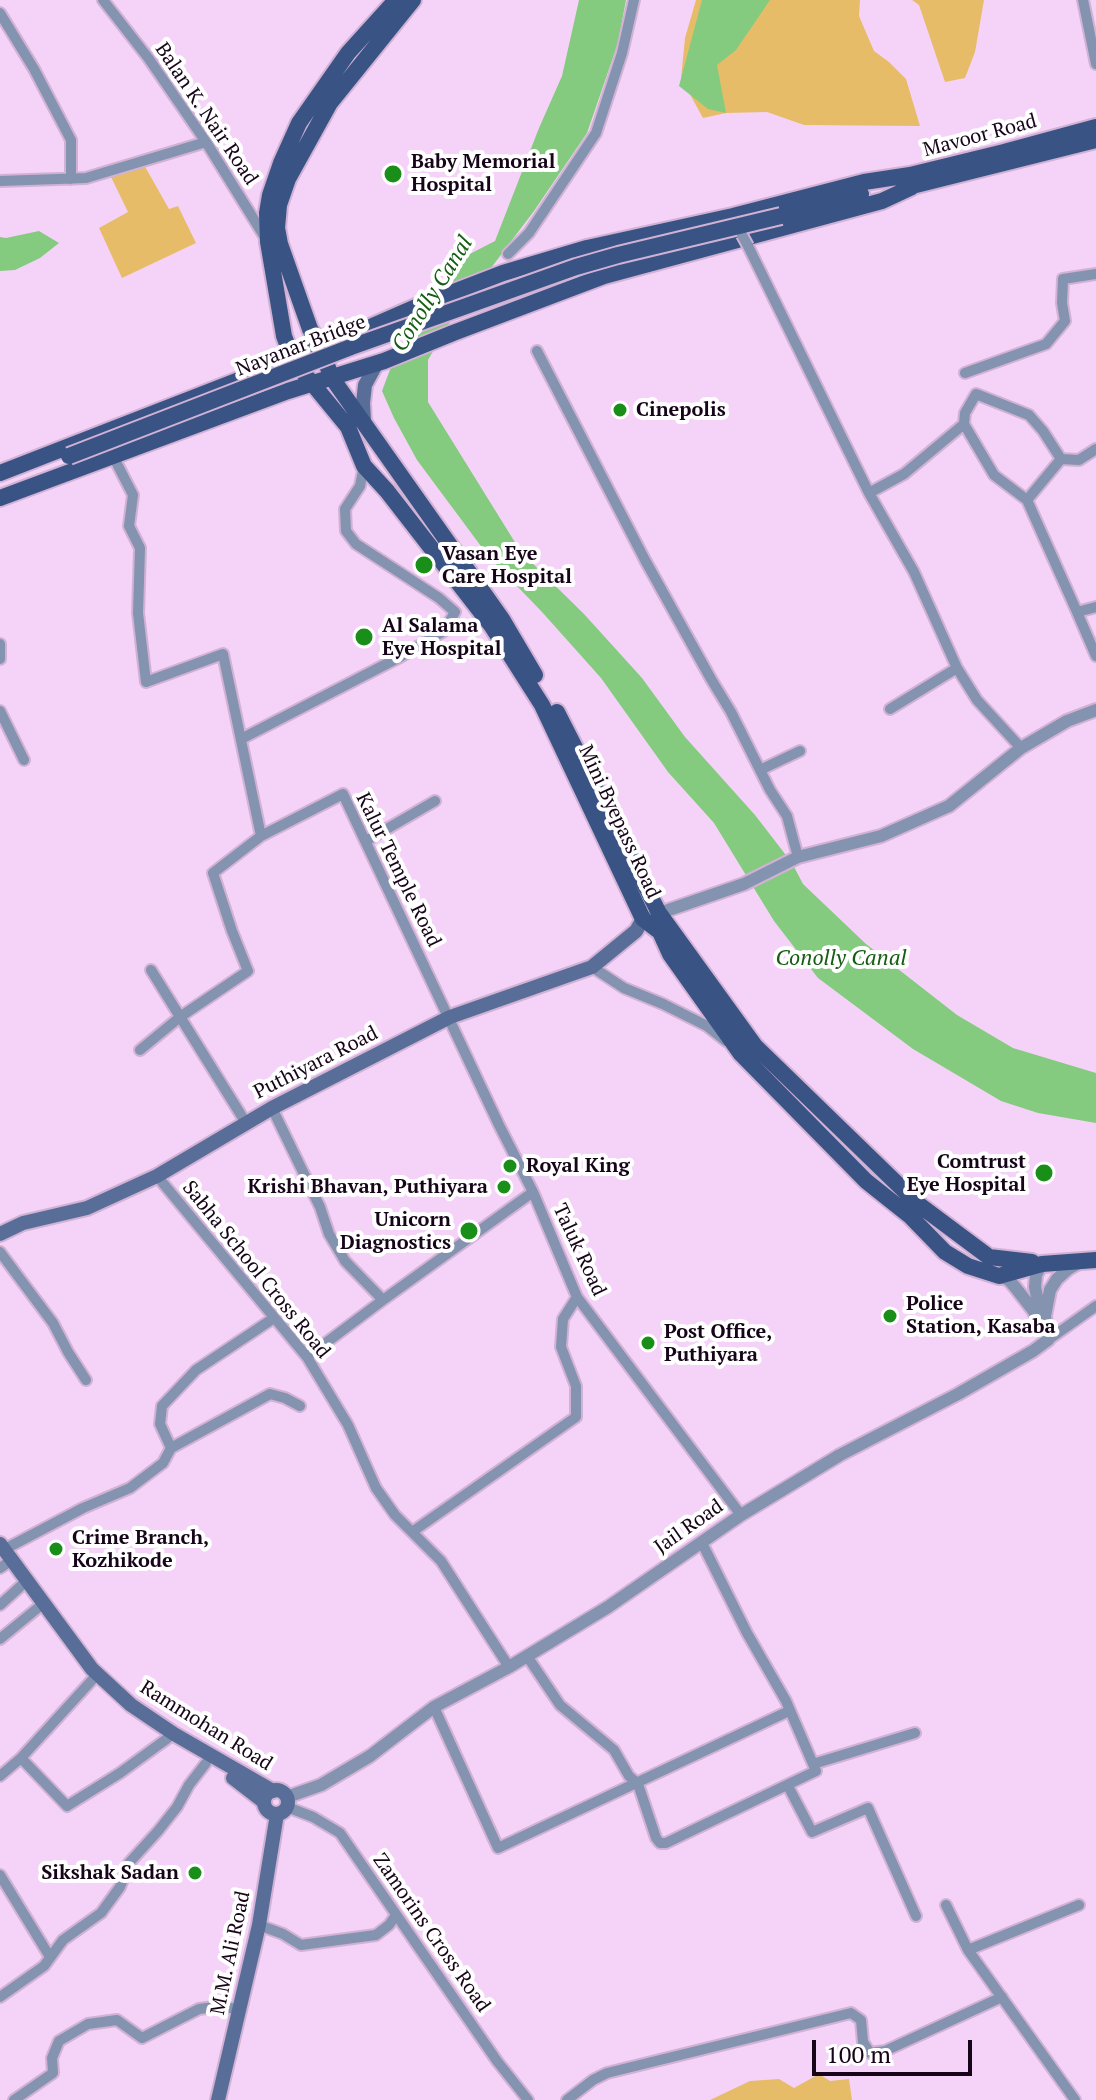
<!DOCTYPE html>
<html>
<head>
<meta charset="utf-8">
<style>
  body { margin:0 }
  #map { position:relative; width:1096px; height:2100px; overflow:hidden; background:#f5d3f8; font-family:"PT Serif",serif }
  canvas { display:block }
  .scale { position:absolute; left:812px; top:2040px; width:160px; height:36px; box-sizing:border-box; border:4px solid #160418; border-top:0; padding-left:10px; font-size:24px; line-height:28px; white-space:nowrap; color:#160418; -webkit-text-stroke:6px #fff; paint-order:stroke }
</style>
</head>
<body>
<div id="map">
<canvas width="1096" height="2100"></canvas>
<div class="scale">100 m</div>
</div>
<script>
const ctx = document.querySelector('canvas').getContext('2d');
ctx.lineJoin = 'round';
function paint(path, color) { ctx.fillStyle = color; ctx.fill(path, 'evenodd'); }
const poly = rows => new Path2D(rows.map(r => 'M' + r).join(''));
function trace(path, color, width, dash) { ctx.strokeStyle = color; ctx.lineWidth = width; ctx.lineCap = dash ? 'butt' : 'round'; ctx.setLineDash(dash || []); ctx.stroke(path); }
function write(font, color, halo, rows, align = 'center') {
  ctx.font = font + ' "PT Serif",serif'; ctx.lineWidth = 8; ctx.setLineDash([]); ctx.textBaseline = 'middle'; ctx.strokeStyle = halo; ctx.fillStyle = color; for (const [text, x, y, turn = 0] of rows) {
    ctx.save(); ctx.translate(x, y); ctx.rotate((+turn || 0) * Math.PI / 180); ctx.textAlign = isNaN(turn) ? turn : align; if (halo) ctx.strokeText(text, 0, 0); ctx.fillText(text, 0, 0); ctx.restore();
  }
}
paint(poly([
  [696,0,860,0,859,16,874,51,889,62,906,79,920,126,804,125,767,112,726,113,703,118,681,78,685,38],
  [912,0,984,0,975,52,965,78,945,82,919,5],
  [143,163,169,209,178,206,196,243,122,278,99,228,128,212,111,177],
  [819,2074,830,2081,849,2079,852,2100,710,2100,750,2081,779,2079,794,2088]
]), '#e7bc68');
paint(poly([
  [579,0,626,0,618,43,587,133,534,211,448,325,428,360,428,402,521,552,584,614,642,678,685,737,755,815,792,863,803,884,866,944,957,1015,1013,1048,1096,1073,1096,1123,1038,1113,1001,1101,913,1049,818,978,774,921,714,823,668,772,601,678,542,612,489,557,417,460,394,418,382,391,397,351,462,258,495,241,539,128,562,76],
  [702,0,770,0,736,50,717,65,726,113,708,109,679,86],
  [39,231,59,243,40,258,15,270,0,271,0,237,6,238]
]), '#84cb7f');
const minor = poly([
  [103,0,149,59,206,142,266,239],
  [1083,0,1096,64],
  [0,13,34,69,71,140,71,179],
  [0,181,86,178,206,142],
  [748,246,869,493,914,572,957,668],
  [508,254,529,233,596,133,622,53,634,0],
  [537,351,645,560,711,679,731,712,770,790,787,816,798,857],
  [965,373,1046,344,1065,321,1062,303,1063,279,1096,274],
  [113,456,133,495,129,526,140,548,138,613,146,682,223,654,261,836,343,794,499,1125,533,1192,577,1297,741,1515],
  [1061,459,1043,431,1029,415,976,394,965,413,964,424,994,475,1027,500,1077,612],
  [1061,459,1079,460,1096,449],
  [869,493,904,474,964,424],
  [1027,500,1061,459],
  [1096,607,1077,612,1096,656],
  [0,644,0,659],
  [890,709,957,668,977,700,1021,748],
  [0,711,24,760],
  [241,739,400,657,444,631,455,612,439,598,356,544,346,531,345,509,360,486,364,466],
  [760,770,800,751],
  [366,841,435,801],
  [592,967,624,988,663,1004,707,1026,726,1041],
  [151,970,246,1123],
  [140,1050,180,1017,248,971,232,931,213,873,261,836],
  [272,1108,320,1207,329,1234,345,1261,383,1300],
  [157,1176,307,1357,348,1425,376,1488,395,1515,441,1561,509,1667],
  [0,1252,53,1323,68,1352,86,1380],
  [1048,1340,1096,1306],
  [307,1357,383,1300,533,1192],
  [171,1448,270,1394,285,1398,300,1406],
  [412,1532,576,1417,576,1386,561,1347,563,1319,577,1297],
  [5,1549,83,1508,130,1488,163,1463,171,1448,160,1424,162,1406,196,1370,274,1318],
  [0,1568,6,1564],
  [0,1605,22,1585],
  [0,1639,39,1607],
  [527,1656,560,1705,614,1750,629,1776,638,1784,656,1838,660,1843,666,1843,816,1771,786,1701,747,1633,702,1543],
  [434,1707,498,1848,789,1711],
  [21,1758,93,1679],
  [813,1764,915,1733],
  [0,1776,21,1758,67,1806,120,1773,168,1738],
  [788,1786,812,1832,868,1808,916,1916],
  [287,1807,313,1817,340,1833,497,2061,528,2100],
  [0,1875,50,1957],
  [946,1905,968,1950],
  [259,1925,283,1934,301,1945,376,1935,389,1925,396,1915],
  [0,1997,44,1966,63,1940,101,1913,120,1887,129,1863,158,1831,177,1807,189,1785,206,1763],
  [14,2100,53,2073,52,2058,59,2041,88,2024,117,2020,142,2038,199,2009,221,2006,240,2010],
  [567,2100,593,2080,607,2073,851,2013,861,2020,863,2042,870,2053,885,2051,1002,1997],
  [1075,2100,968,1950,1079,1905]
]);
const tertiary = poly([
  [654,915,744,884,798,857,881,836,949,806,1021,748,1067,721,1096,710],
  [999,1276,1009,1280,1015,1287,1033,1310,1044,1331],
  [1041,1317,1035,1287,1036,1275,1042,1264],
  [1048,1340,1045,1316,1050,1290,1057,1279,1068,1269,1080,1262],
  [287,1797,321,1785,370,1756,434,1707,509,1667,608,1607,741,1515,840,1455,958,1394,1033,1351,1048,1340]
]);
const secondary = poly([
  [364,421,363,403,365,385,377,363],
  [0,1234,23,1223,87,1208,157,1176,272,1108,450,1017,592,967,636,931,643,919],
  [0,1544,92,1669,131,1705,174,1734,273,1791],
  [233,1778,264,1802],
  '264 1802a12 12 0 1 1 24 0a12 12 0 1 1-24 0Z',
  [218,2100,259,1925,277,1814]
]);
const primary = poly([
  [396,0,348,53,299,123,281,163,270,195,267,213,268,242,284,336,293,360,348,427,364,466,387,491,491,625,542,705,643,919,660,932,670,954,741,1054,866,1181,910,1216,945,1252,968,1266,999,1276,1042,1264,1096,1260],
  [413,0,330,103,288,179,279,205,277,228,280,244,310,329,319,345,332,378,502,619,535,675],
  [901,179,910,175,1004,152,1096,127],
  [904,188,1096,140],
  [782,215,861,194],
  [329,345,425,303,503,273,587,248,733,216,864,182,910,175],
  [0,473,311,352],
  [0,498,288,391,384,361,453,333,604,276,882,201,912,187],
  [557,712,659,913,755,1046,918,1204,989,1257,1032,1262]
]);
trace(minor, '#d1b2d4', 14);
trace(tertiary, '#d1b2d4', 16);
trace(secondary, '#d1b2d4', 18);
trace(primary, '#d1b2d4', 20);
trace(minor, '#8493b0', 10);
trace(tertiary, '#8493b0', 12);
trace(secondary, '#586e98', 14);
trace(primary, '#3a5385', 16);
const minorBridge = poly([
  [742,235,748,246]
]);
const primaryBridge = poly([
  [69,456,351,347,576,267,618,255,781,216]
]);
trace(minorBridge, '#d1b2d4', 14, []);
trace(primaryBridge, '#d1b2d4', 20, []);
trace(minorBridge, '#8493b0', 10);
trace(primaryBridge, '#3a5385', 16);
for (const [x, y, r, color] of [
  [393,174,10,"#198e19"],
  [620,410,8,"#198e19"],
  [424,565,10,"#198e19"],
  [364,637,10,"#198e19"],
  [510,1166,8,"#198e19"],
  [1044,1173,10,"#198e19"],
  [504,1187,8,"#198e19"],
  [469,1231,10,"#198e19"],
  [890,1316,8,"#198e19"],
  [648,1343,8,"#198e19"],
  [56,1549,8,"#198e19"],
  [195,1873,8,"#198e19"]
]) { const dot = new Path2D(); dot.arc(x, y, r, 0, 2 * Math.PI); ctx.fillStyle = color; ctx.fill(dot); trace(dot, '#fff', 3); }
write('20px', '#160418', '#fff', [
  ["Balan K. Nair Road",206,114,56],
  ["Mavoor Road",980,136,-15],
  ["Nayanar Bridge",301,346,-21],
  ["Mini Byepass Road",619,822,65],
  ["Kalur Temple Road",398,870,64],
  ["Puthiyara Road",316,1063,-27],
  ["Taluk Road",579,1250,65],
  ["Sabha School Cross Road",256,1270,51],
  ["Jail Road",689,1527,-35],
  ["Rammohan Road",206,1726,32],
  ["Zamorins Cross Road",431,1933,55],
  ["M.M. Ali Road",231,1953,-78]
]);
write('bold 20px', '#160418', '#fff', [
  ["Baby Memorial",411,162],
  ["Hospital",411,185],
  ["Cinepolis",636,410],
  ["Vasan Eye",442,554],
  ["Care Hospital",442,577],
  ["Al Salama",382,626],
  ["Eye Hospital",382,649],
  ["Comtrust",1026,1162,"right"],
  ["Eye Hospital",1026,1185,"right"],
  ["Royal King",526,1166],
  ["Krishi Bhavan, Puthiyara",488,1187,"right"],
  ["Unicorn",451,1220,"right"],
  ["Diagnostics",451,1243,"right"],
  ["Police",906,1304],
  ["Station, Kasaba",906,1327],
  ["Post Office,",664,1332],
  ["Puthiyara",664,1355],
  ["Crime Branch,",72,1538],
  ["Kozhikode",72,1561],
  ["Sikshak Sadan",179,1873,"right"]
], 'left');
write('italic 22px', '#145d13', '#fff', [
  ["Conolly Canal",433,294,-58],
  ["Conolly Canal",841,959]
]);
</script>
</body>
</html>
